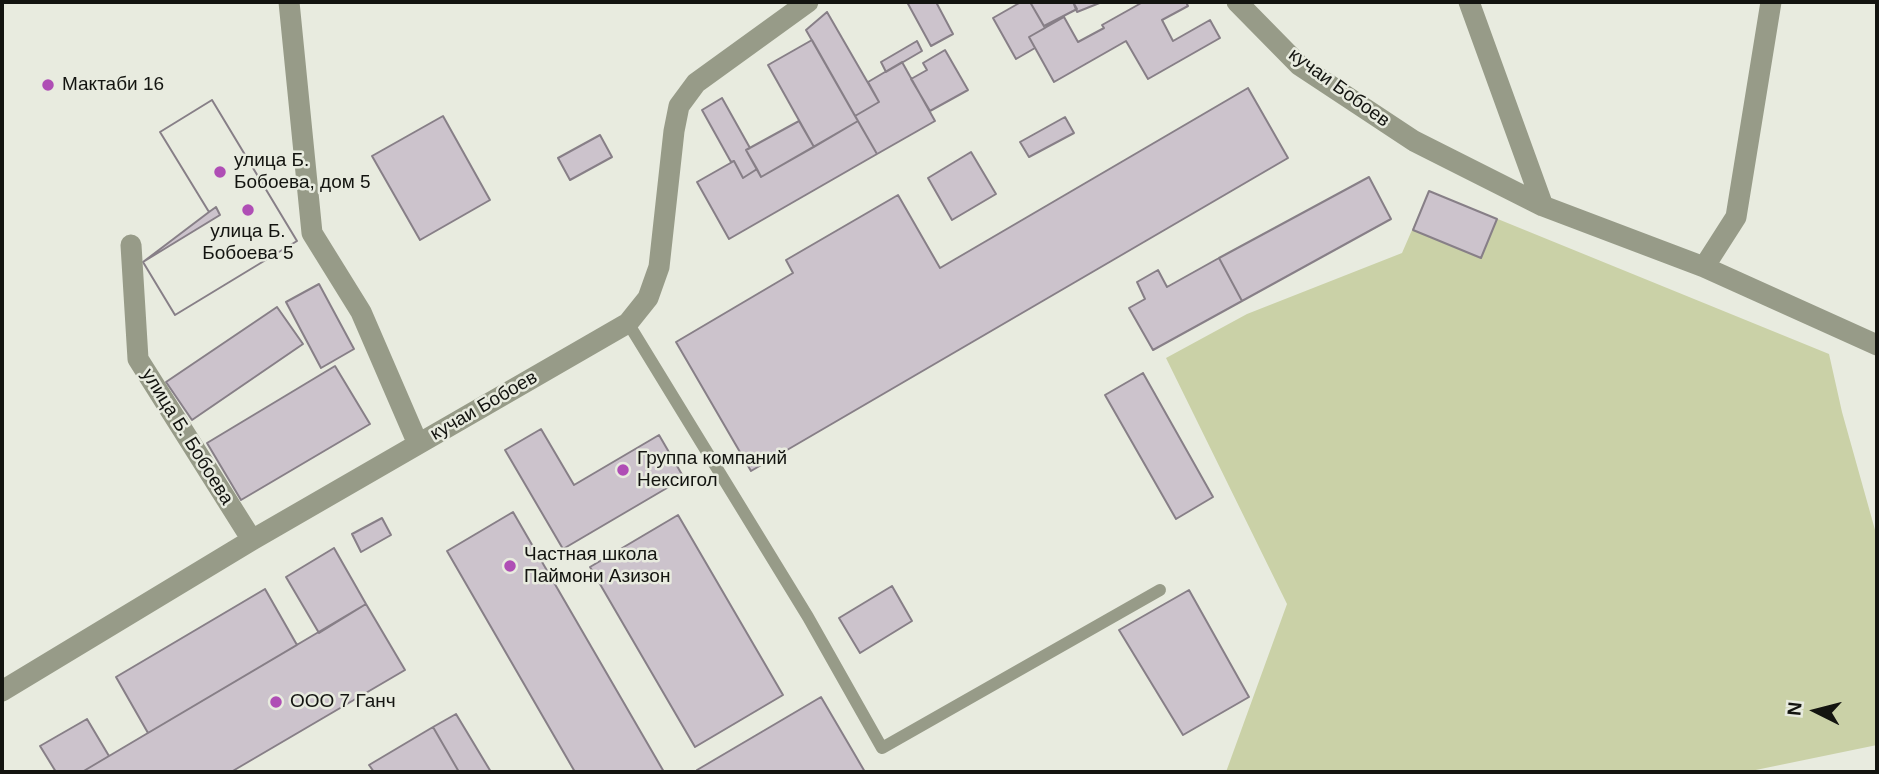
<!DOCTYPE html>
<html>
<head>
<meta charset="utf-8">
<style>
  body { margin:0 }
  #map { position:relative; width:1879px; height:774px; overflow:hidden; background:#e8ebdf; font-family:Arial,sans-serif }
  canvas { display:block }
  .frame { position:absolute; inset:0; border:4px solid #131410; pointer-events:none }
  .north { position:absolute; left:1781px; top:676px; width:70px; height:70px; -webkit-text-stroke:5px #e8ebdf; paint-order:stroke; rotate:276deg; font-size:19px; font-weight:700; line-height:28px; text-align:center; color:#131410 }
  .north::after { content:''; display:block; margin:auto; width:24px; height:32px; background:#131410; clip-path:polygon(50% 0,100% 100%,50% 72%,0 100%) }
</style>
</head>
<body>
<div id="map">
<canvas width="1879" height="774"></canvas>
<div class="frame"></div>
<div class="north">N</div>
</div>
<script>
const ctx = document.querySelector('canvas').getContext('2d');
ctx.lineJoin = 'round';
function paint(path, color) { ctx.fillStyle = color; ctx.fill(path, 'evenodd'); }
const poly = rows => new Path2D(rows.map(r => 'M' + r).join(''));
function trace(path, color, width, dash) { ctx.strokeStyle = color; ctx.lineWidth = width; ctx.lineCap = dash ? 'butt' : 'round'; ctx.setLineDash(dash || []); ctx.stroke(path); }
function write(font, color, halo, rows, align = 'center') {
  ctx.font = font + ' Arial,sans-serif'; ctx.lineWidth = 5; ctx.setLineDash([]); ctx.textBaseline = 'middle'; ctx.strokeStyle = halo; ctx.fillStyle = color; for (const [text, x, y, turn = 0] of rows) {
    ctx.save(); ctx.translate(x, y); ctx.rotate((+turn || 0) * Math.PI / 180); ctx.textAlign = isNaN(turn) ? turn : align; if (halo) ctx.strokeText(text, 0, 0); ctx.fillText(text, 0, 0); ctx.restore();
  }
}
paint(poly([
  [1429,191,1829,354,1842,412,1877,537,1877,745,1746,772,1226,772,1287,604,1166,358,1247,314,1402,253]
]), '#cad1a7');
const building = poly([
  [907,2,936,2,953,34,931,46,907,2],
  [1021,2,1030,2,1045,28,1029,37,1035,48,1016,59,993,18,1021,2],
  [1030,2,1073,2,1077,9,1044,26,1030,2],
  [1073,2,1102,2,1077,12,1073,2],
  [1143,2,1186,2,1188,6,1162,20,1173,41,1210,20,1220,38,1148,79,1126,41,1054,82,1029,37,1064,17,1078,42,1104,28,1102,25,1143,2],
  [827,12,879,102,855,116,806,30,827,12],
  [812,40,858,121,814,147,768,65,812,40],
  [917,41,922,51,886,72,881,62,917,41],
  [945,50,968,90,930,111,911,79,927,70,923,63,945,50],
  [902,62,935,121,877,154,855,116,879,102,868,82,902,62],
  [1248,88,1288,158,751,471,676,342,793,273,786,260,898,195,940,268,1248,88],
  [722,98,750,148,746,150,757,169,743,178,734,161,731,162,702,110,722,98],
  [212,100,297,241,175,315,143,262,220,215,216,207,209,212,160,132,212,100],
  [212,100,297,241,175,315,143,262,209,212,160,132,212,100],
  [443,116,490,200,420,240,372,156,443,116],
  [1065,117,1074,133,1029,157,1020,142,1065,117],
  [799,121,814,147,761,177,746,150,799,121],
  [858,121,877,154,729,239,697,182,734,161,743,178,757,169,761,177,858,121],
  [600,135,612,157,570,180,558,158,600,135],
  [971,152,996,194,952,220,928,178,971,152],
  [1369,177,1391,219,1242,301,1219,258,1369,177],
  [1429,191,1497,219,1481,258,1413,230,1429,191],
  [1219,258,1242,301,1153,350,1129,308,1145,299,1137,282,1158,270,1167,287,1219,258],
  [319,284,354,349,321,368,286,302,319,284],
  [277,307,303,344,192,420,166,382,277,307],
  [335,366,370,424,241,500,207,443,335,366],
  [1143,373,1213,497,1176,519,1105,395,1143,373],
  [541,429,574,485,659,435,684,478,563,549,505,450,541,429],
  [513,512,664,772,575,772,447,551,513,512],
  [678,515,783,695,695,747,590,567,678,515],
  [382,518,391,535,361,552,352,534,382,518],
  [334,548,366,604,319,633,286,577,334,548],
  [892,586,912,621,860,653,839,618,892,586],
  [265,589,297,645,148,733,116,677,265,589],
  [1189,590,1249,697,1183,735,1119,630,1189,590],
  [366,604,405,670,231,772,82,772,366,604],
  [821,697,865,772,699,772,697,770,821,697],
  [456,714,491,772,459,772,433,727,456,714],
  [87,719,109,756,82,772,56,772,40,746,87,719],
  [433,727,459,772,374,772,369,765,433,727]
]);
paint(building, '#ccc3cc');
trace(building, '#877f87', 2);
trace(poly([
  [628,323,808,617,882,748,1160,590]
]), '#979b88', 12);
trace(poly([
  [289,2,312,233,361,312,418,444],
  [1237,2,1299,65,1414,141,1543,206,1704,267,1877,345],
  [1469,2,1543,206],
  [131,245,138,359,252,540],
  [1704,267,1736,217,1771,2],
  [2,691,252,540,628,323,648,298,659,267,674,131,679,106,696,83,808,2]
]), '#979b88', 21);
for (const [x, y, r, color] of [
  [48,85,7,"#af4eb5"],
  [220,172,7,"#af4eb5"],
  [248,210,7,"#af4eb5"],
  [623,470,7,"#af4eb5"],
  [510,566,7,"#af4eb5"],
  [276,702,7,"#af4eb5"]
]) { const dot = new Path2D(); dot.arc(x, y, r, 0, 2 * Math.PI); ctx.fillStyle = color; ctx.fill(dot); trace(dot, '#e8ebdf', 2.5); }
write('19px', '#131410', '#e8ebdf', [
  ["Мактаби 16",62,85],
  ["улица Б.",234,161],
  ["Бобоева, дом 5",234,183],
  ["улица Б.",248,232,"center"],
  ["Бобоева 5",248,254,"center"],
  ["Группа компаний",637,459],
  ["Нексигол",637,481],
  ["Частная школа",524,555],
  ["Паймони Азизон",524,577],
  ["ООО 7 Ганч",290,702]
], 'left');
write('19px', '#131410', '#e8ebdf', [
  ["кучаи Бобоев",1339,88,36],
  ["кучаи Бобоев",484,406,-30],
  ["улица Б. Бобоева",187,437,58]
]);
</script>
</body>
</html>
